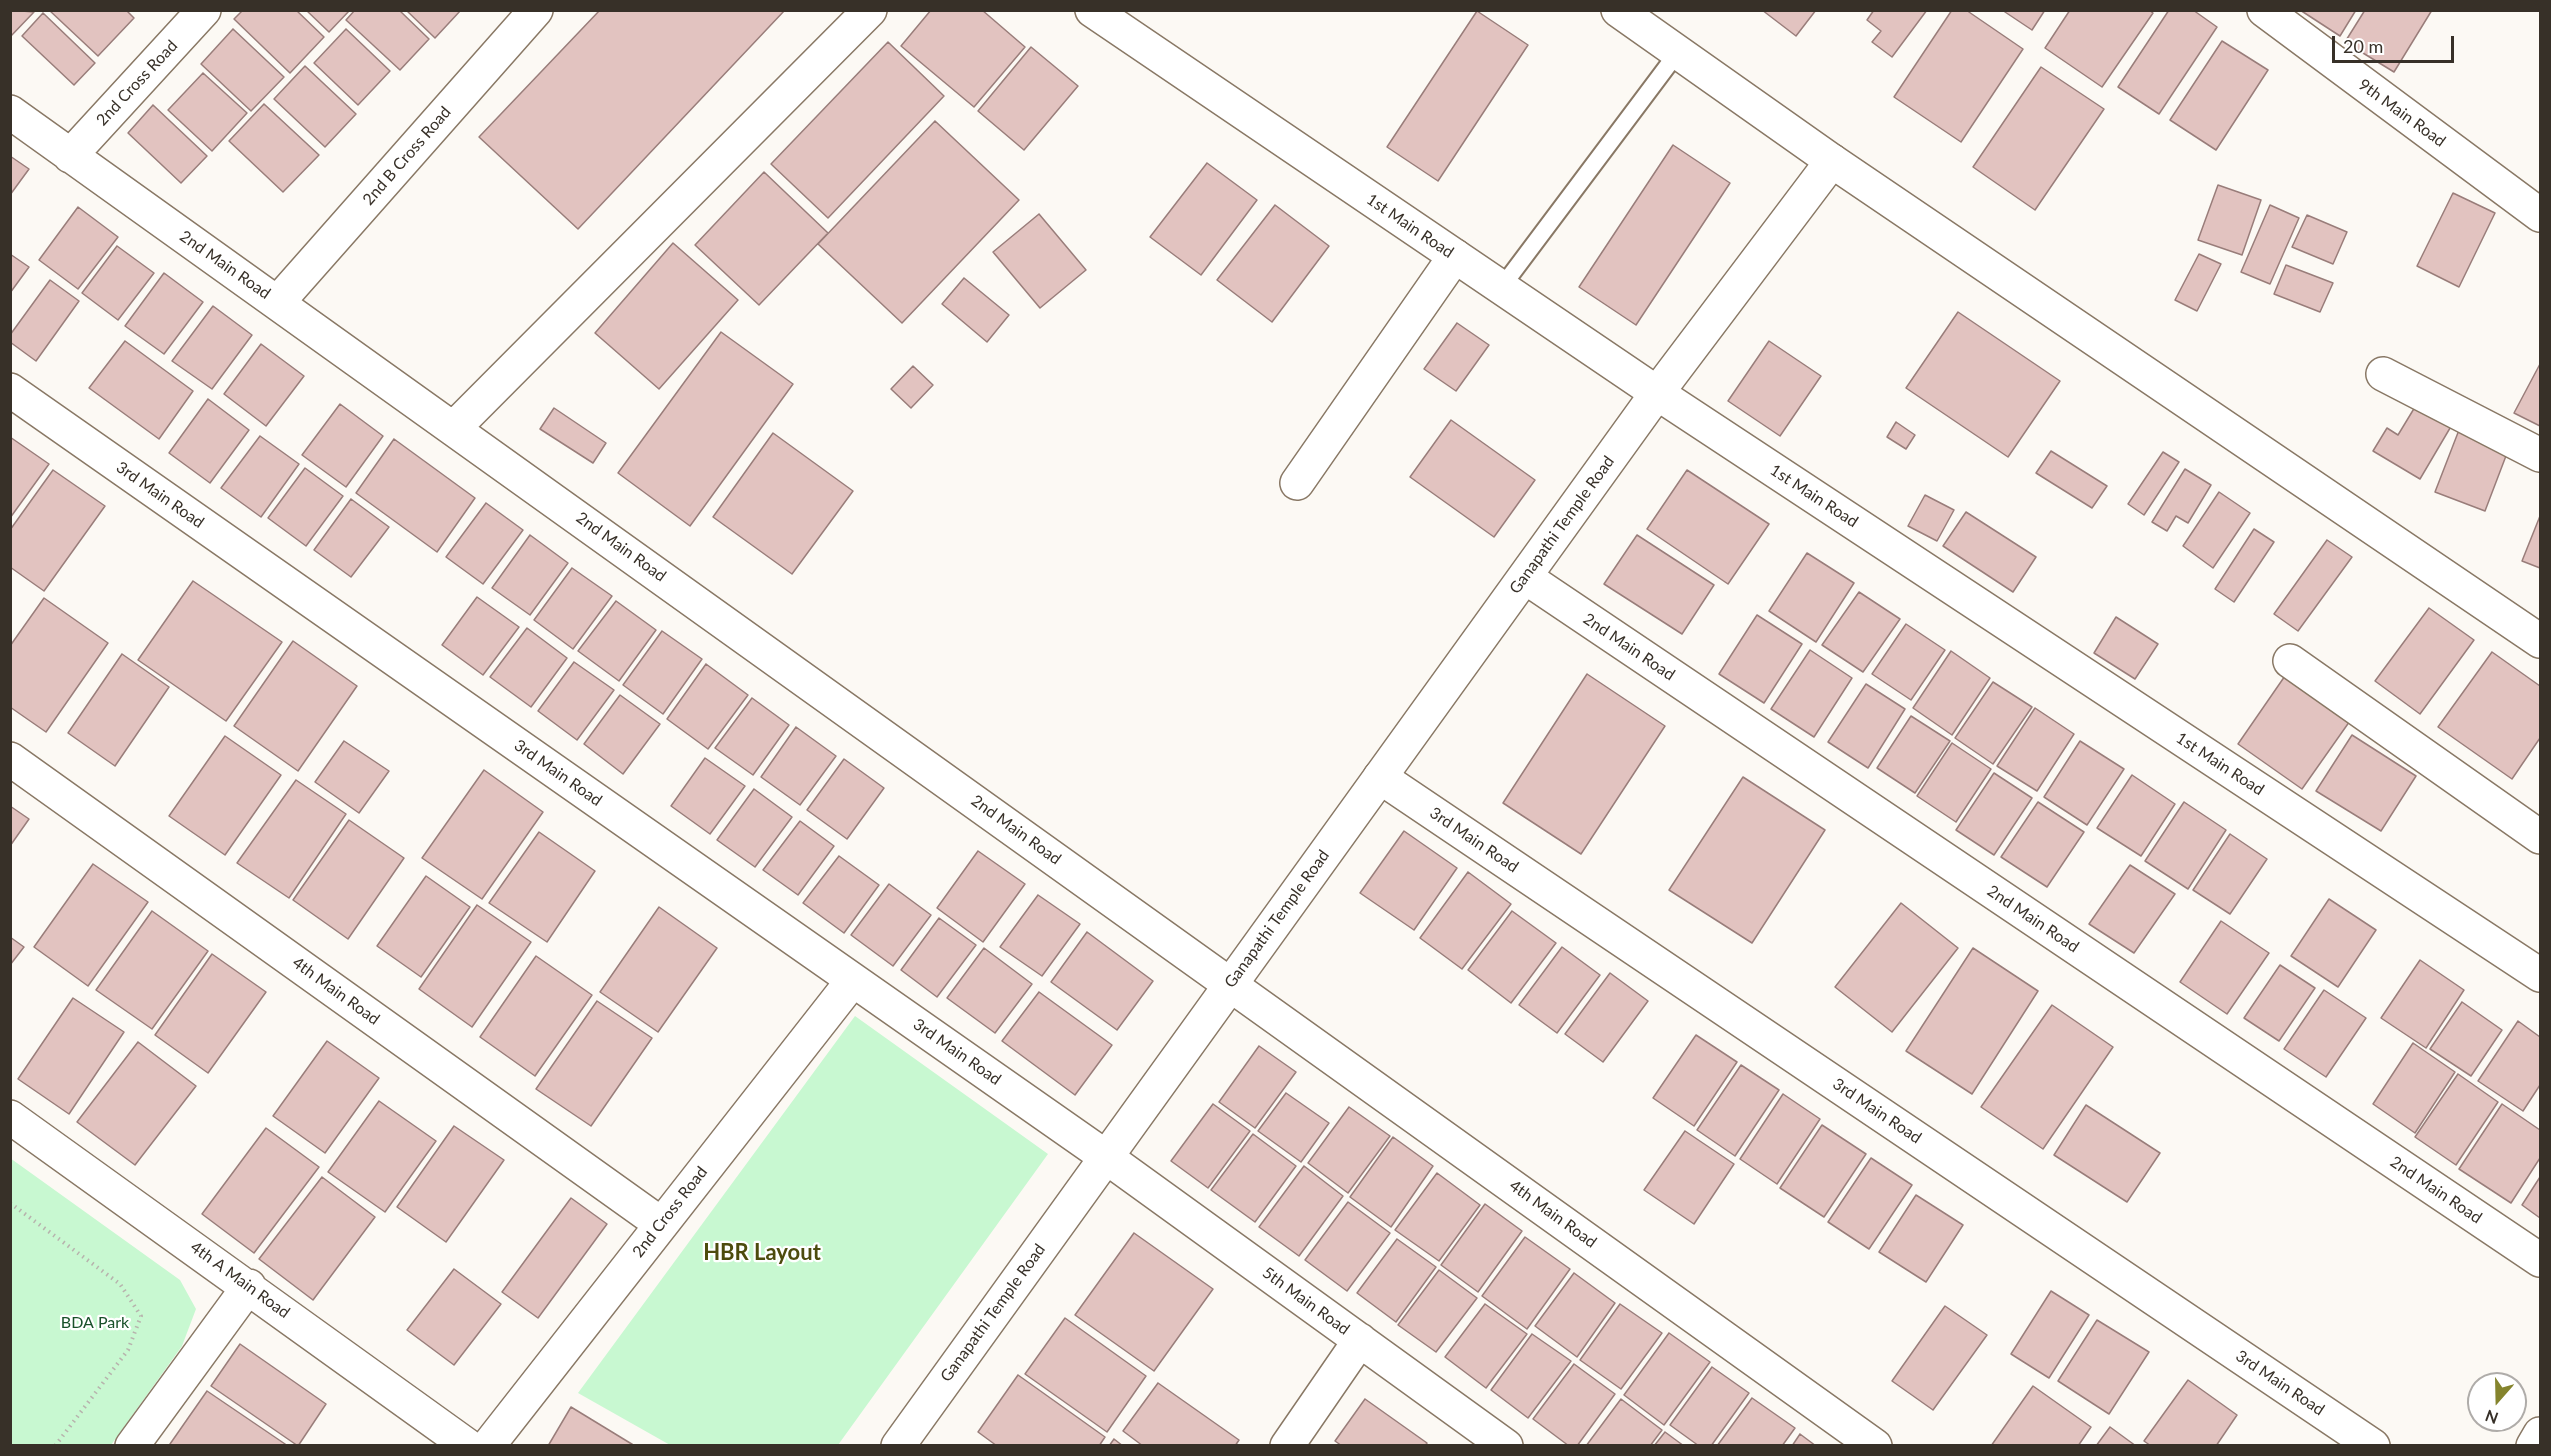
<!DOCTYPE html>
<html>
<head>
<meta charset="utf-8">
<style>
  body { margin:0 }
  #map { position:relative; width:2551px; height:1456px; overflow:hidden; background:#fcf9f4; font-family:Lato,sans-serif }
  canvas { display:block }
  .frame { position:absolute; inset:0; border:12px solid #373028; pointer-events:none }
  .north { position:absolute; left:2467px; top:1372px; width:60px; height:60px; box-sizing:border-box; background:#fff; border:2px solid #afaca9; border-radius:50%; rotate:200deg; font-size:16px; font-weight:700; line-height:24px; text-align:center; color:#373028 }
  .north::after { content:''; display:block; margin:auto; width:21px; height:27px; background:#85842d; clip-path:polygon(50% 0,100% 100%,50% 72%,0 100%) }
  .scale { position:absolute; left:2332px; top:36px; width:122px; height:27px; box-sizing:border-box; border:3px solid #373028; border-top:0; padding-left:8px; font-size:18px; line-height:21px; white-space:nowrap; color:#373028; -webkit-text-stroke:4px #fff; paint-order:stroke }
</style>
</head>
<body>
<div id="map">
<canvas width="2551" height="1456"></canvas>
<div class="frame"></div>
<div class="north">N</div>
<div class="scale">20 m</div>
</div>
<script>
const ctx = document.querySelector('canvas').getContext('2d');
ctx.lineJoin = 'round';
function paint(path, color) { ctx.fillStyle = color; ctx.fill(path, 'evenodd'); }
const poly = rows => new Path2D(rows.map(r => 'M' + r).join(''));
function trace(path, color, width, dash) { ctx.strokeStyle = color; ctx.lineWidth = width; ctx.lineCap = dash ? 'butt' : 'round'; ctx.setLineDash(dash || []); ctx.stroke(path); }
function write(font, color, halo, rows, align = 'center') {
  ctx.font = font + ' Lato,sans-serif'; ctx.lineWidth = 4.5; ctx.setLineDash([]); ctx.textBaseline = 'middle'; ctx.strokeStyle = halo; ctx.fillStyle = color; for (const [text, x, y, turn = 0] of rows) {
    ctx.save(); ctx.translate(x, y); ctx.rotate((+turn || 0) * Math.PI / 180); ctx.textAlign = isNaN(turn) ? turn : align; if (halo) ctx.strokeText(text, 0, 0); ctx.fillText(text, 0, 0); ctx.restore();
  }
}
paint(poly([
  [855,1016,1048,1154,838,1445,670,1445,578,1393],
  [10,1158,180,1280,196,1309,182,1346,111,1445,11,1445]
]), '#c8f8d1');
const building = poly([
  [10,10,34,12,10,37,10,10],
  [49,10,126,10,134,18,98,56,49,10],
  [243,10,296,10,324,37,290,73,234,19,243,10],
  [306,10,350,10,329,32,306,10],
  [355,10,399,10,429,39,400,70,346,20,355,10],
  [406,10,461,10,435,38,406,10],
  [600,10,785,10,578,229,479,137,600,10],
  [931,10,982,10,1025,47,974,107,901,46,931,10],
  [1762,10,1816,10,1796,36,1762,10],
  [1874,10,1927,10,1892,57,1872,42,1881,31,1867,20,1874,10],
  [1952,10,1966,10,2023,49,1961,142,1894,97,1952,10],
  [2002,10,2045,10,2032,30,2002,10],
  [2070,10,2149,10,2153,13,2102,87,2045,48,2070,10],
  [2169,10,2193,10,2217,27,2159,114,2118,87,2169,10],
  [2300,10,2356,10,2340,36,2300,10],
  [2365,10,2432,10,2394,72,2345,42,2365,10],
  [1477,11,1528,45,1438,181,1387,147,1477,11],
  [43,13,95,63,74,85,22,36,43,13],
  [233,29,284,77,251,111,201,64,233,29],
  [346,29,390,71,358,105,314,63,346,29],
  [2222,41,2268,70,2216,150,2170,120,2222,41],
  [888,42,944,96,828,218,771,164,888,42],
  [1031,47,1078,86,1024,150,978,111,1031,47],
  [305,66,356,114,325,147,274,99,305,66],
  [2041,67,2104,109,2035,210,1973,167,2041,67],
  [203,73,247,113,212,151,168,110,203,73],
  [264,104,319,155,283,192,229,141,264,104],
  [153,105,207,156,181,183,128,133,153,105],
  [935,121,1019,200,902,323,818,244,935,121],
  [1673,145,1730,183,1636,325,1579,287,1673,145],
  [10,156,29,169,10,195,10,156],
  [1207,163,1257,200,1201,275,1150,237,1207,163],
  [764,172,828,233,759,305,695,245,764,172],
  [2218,185,2261,200,2242,255,2198,240,2218,185],
  [2453,193,2495,213,2459,287,2417,266,2453,193],
  [1275,205,1329,246,1272,322,1217,280,1275,205],
  [2270,205,2299,218,2270,284,2241,272,2270,205],
  [78,207,118,237,78,289,39,260,78,207],
  [1039,214,1086,270,1040,308,993,252,1039,214],
  [2307,215,2347,232,2333,264,2292,247,2307,215],
  [673,243,738,300,659,389,595,333,673,243],
  [117,246,154,273,118,320,82,293,117,246],
  [10,254,29,267,10,293,10,254],
  [2199,254,2221,264,2197,311,2175,300,2199,254],
  [2286,265,2333,283,2320,312,2274,294,2286,265],
  [164,273,203,302,164,354,125,326,164,273],
  [964,278,1009,315,987,342,942,304,964,278],
  [50,280,79,301,36,361,10,342,10,335,50,280],
  [213,306,252,335,212,389,172,361,213,306],
  [1958,312,2060,381,2008,457,1906,388,1958,312],
  [1457,323,1489,345,1456,391,1424,369,1457,323],
  [721,332,793,384,690,526,618,473,721,332],
  [125,341,193,391,159,439,89,388,125,341],
  [1769,341,1821,376,1780,436,1728,401,1769,341],
  [261,344,304,376,266,426,224,394,261,344],
  [2540,364,2540,426,2514,413,2540,364],
  [913,366,933,385,911,408,891,389,913,366],
  [208,399,249,430,210,483,169,453,208,399],
  [2418,402,2453,423,2420,479,2373,451,2387,428,2398,435,2418,402],
  [340,404,383,436,346,487,302,455,340,404],
  [554,408,606,443,593,463,540,429,554,408],
  [1451,420,1535,480,1494,537,1410,477,1451,420],
  [1896,422,1915,435,1906,449,1887,437,1896,422],
  [2459,430,2509,448,2485,511,2435,492,2459,430],
  [773,433,853,491,792,574,713,517,773,433],
  [260,436,299,464,261,517,221,488,260,436],
  [10,437,49,464,10,518,10,437],
  [394,439,475,498,437,552,356,493,394,439],
  [2051,451,2107,486,2092,508,2036,473,2051,451],
  [2163,452,2179,462,2144,515,2128,504,2163,452],
  [305,468,343,496,306,546,268,518,305,468],
  [2185,469,2211,485,2188,523,2176,516,2167,531,2152,522,2185,469],
  [53,470,105,506,44,591,10,567,10,530,53,470],
  [1687,470,1769,524,1728,584,1647,529,1687,470],
  [2219,492,2250,513,2213,568,2183,546,2219,492],
  [1925,495,1954,510,1937,541,1908,526,1925,495],
  [351,499,389,527,351,577,314,550,351,499],
  [486,503,523,530,483,584,446,557,486,503],
  [1966,512,2036,557,2013,592,1943,546,1966,512],
  [2540,516,2540,568,2522,561,2540,516],
  [2254,529,2274,542,2234,602,2215,589,2254,529],
  [530,535,568,563,530,615,492,588,530,535],
  [1637,535,1714,585,1682,634,1604,584,1637,535],
  [2327,540,2352,557,2298,631,2274,614,2327,540],
  [1807,553,1854,583,1816,642,1769,611,1807,553],
  [572,568,612,596,573,649,534,620,572,568],
  [193,581,282,642,226,721,138,660,193,581],
  [1859,592,1900,619,1863,672,1822,645,1859,592],
  [477,597,519,627,483,675,442,645,477,597],
  [44,598,108,643,46,732,10,707,10,646,44,598],
  [616,601,656,630,619,681,578,651,616,601],
  [2429,608,2474,640,2420,714,2375,681,2429,608],
  [1757,615,1802,644,1764,703,1719,674,1757,615],
  [2116,617,2158,644,2135,679,2094,653,2116,617],
  [1906,624,1945,650,1911,700,1872,674,1906,624],
  [527,628,567,658,531,707,490,677,527,628],
  [662,631,702,659,663,714,623,685,662,631],
  [293,641,357,686,298,771,234,726,293,641],
  [1810,650,1852,678,1814,737,1771,709,1810,650],
  [1951,651,1990,678,1952,735,1913,708,1951,651],
  [2492,652,2540,686,2540,738,2512,779,2438,727,2492,652],
  [122,654,169,687,115,766,68,733,122,654],
  [574,662,614,690,577,740,538,711,574,662],
  [706,664,748,695,708,749,667,719,706,664],
  [2287,673,2352,718,2302,789,2238,744,2287,673],
  [1587,674,1665,726,1581,854,1503,803,1587,674],
  [1993,682,2032,707,1993,764,1955,738,1993,682],
  [1866,684,1905,709,1868,768,1828,742,1866,684],
  [620,695,660,724,623,774,584,744,620,695],
  [752,698,789,725,753,775,715,748,752,698],
  [2035,708,2074,734,2037,791,1997,766,2035,708],
  [1911,716,1950,741,1915,793,1877,768,1911,716],
  [796,727,836,756,800,805,761,777,796,727],
  [2352,735,2416,776,2381,831,2316,791,2352,735],
  [225,736,281,775,225,855,169,816,225,736],
  [344,741,389,771,359,813,315,782,344,741],
  [2080,741,2124,769,2087,825,2044,797,2080,741],
  [1952,743,1991,769,1956,822,1917,796,1952,743],
  [705,758,745,786,710,834,671,806,705,758],
  [844,759,884,788,847,839,807,810,844,759],
  [484,770,543,812,482,899,422,858,484,770],
  [1994,773,2032,798,1994,855,1956,830,1994,773],
  [2132,775,2175,804,2141,856,2097,828,2132,775],
  [1743,777,1825,830,1752,943,1669,890,1743,777],
  [296,780,346,814,289,898,237,863,296,780],
  [754,789,792,817,755,867,717,840,754,789],
  [2038,802,2084,832,2047,887,2001,857,2038,802],
  [2184,802,2226,830,2188,889,2145,861,2184,802],
  [10,806,29,819,10,846,10,806],
  [349,820,404,858,348,939,293,900,349,820],
  [800,821,834,846,798,895,763,870,800,821],
  [1404,831,1457,868,1414,930,1360,893,1404,831],
  [539,832,595,871,547,942,489,903,539,832],
  [2230,834,2267,859,2230,914,2193,890,2230,834],
  [978,851,1025,884,983,942,937,908,978,851],
  [839,856,879,885,844,933,803,903,839,856],
  [93,864,148,902,88,986,34,947,93,864],
  [2130,865,2175,894,2134,953,2089,924,2130,865],
  [1468,872,1511,904,1462,969,1420,938,1468,872],
  [426,876,470,907,421,977,377,946,426,876],
  [889,884,931,915,893,966,851,935,889,884],
  [1038,895,1080,924,1042,976,1000,947,1038,895],
  [2329,899,2376,930,2338,987,2291,956,2329,899],
  [1901,903,1958,948,1892,1032,1835,987,1901,903],
  [477,905,531,942,472,1027,419,989,477,905],
  [659,907,717,948,658,1032,600,992,659,907],
  [152,911,208,951,152,1029,96,990,152,911],
  [1512,911,1556,943,1511,1003,1468,970,1512,911],
  [939,918,976,945,937,997,901,970,939,918],
  [2221,921,2269,953,2227,1014,2180,982,2221,921],
  [1087,932,1153,981,1117,1030,1051,982,1087,932],
  [10,937,24,947,10,965,10,937],
  [1562,947,1600,975,1557,1033,1519,1005,1562,947],
  [984,948,1032,984,995,1033,947,998,984,948],
  [1973,948,2038,991,1972,1094,1906,1051,1973,948],
  [212,954,266,992,208,1073,155,1035,212,954],
  [536,956,592,995,535,1076,480,1037,536,956],
  [2420,960,2464,990,2426,1048,2381,1018,2420,960],
  [2280,965,2315,988,2279,1041,2244,1018,2280,965],
  [1610,973,1648,1001,1603,1062,1565,1034,1610,973],
  [2324,990,2366,1018,2326,1077,2284,1049,2324,990],
  [1039,992,1112,1045,1075,1095,1002,1041,1039,992],
  [73,998,124,1032,69,1114,18,1079,73,998],
  [597,1001,652,1038,591,1126,536,1089,597,1001],
  [2462,1002,2502,1030,2471,1076,2430,1049,2462,1002],
  [2052,1005,2113,1047,2043,1149,1981,1107,2052,1005],
  [2518,1021,2540,1037,2540,1085,2523,1111,2478,1081,2518,1021],
  [1696,1035,1737,1062,1694,1126,1653,1098,1696,1035],
  [327,1041,379,1078,325,1153,273,1116,327,1041],
  [138,1042,196,1086,135,1165,77,1122,138,1042],
  [2413,1043,2455,1072,2415,1133,2373,1104,2413,1043],
  [1259,1046,1296,1072,1255,1128,1219,1102,1259,1046],
  [1741,1065,1779,1090,1735,1156,1697,1130,1741,1065],
  [2458,1074,2498,1102,2456,1165,2415,1137,2458,1074],
  [1286,1093,1329,1123,1301,1162,1258,1131,1286,1093],
  [1783,1094,1820,1119,1777,1184,1740,1159,1783,1094],
  [379,1101,436,1141,385,1212,328,1172,379,1101],
  [1213,1104,1250,1131,1208,1188,1171,1161,1213,1104],
  [2502,1104,2540,1130,2540,1158,2511,1203,2459,1169,2502,1104],
  [2086,1105,2160,1153,2127,1202,2054,1155,2086,1105],
  [1349,1107,1390,1136,1348,1193,1308,1163,1349,1107],
  [1822,1125,1866,1154,1824,1217,1780,1188,1822,1125],
  [454,1126,504,1160,446,1242,397,1207,454,1126],
  [266,1128,319,1167,254,1253,202,1214,266,1128],
  [1685,1131,1734,1164,1694,1224,1644,1190,1685,1131],
  [1253,1134,1296,1166,1255,1222,1211,1190,1253,1134],
  [1393,1137,1433,1166,1391,1227,1350,1197,1393,1137],
  [1871,1158,1912,1185,1869,1249,1828,1222,1871,1158],
  [1304,1166,1343,1196,1299,1256,1259,1227,1304,1166],
  [1437,1173,1480,1205,1439,1261,1395,1230,1437,1173],
  [322,1177,375,1217,313,1300,259,1259,322,1177],
  [2540,1177,2540,1218,2522,1205,2540,1177],
  [1916,1195,1963,1225,1926,1282,1879,1252,1916,1195],
  [571,1198,607,1224,538,1318,502,1292,571,1198],
  [1348,1202,1390,1233,1347,1291,1305,1260,1348,1202],
  [1485,1204,1522,1231,1478,1292,1441,1265,1485,1204],
  [1134,1233,1213,1289,1154,1371,1075,1315,1134,1233],
  [1525,1237,1570,1269,1527,1329,1482,1296,1525,1237],
  [1397,1239,1436,1267,1396,1322,1357,1293,1397,1239],
  [454,1269,501,1304,454,1365,407,1330,454,1269],
  [1439,1270,1477,1298,1436,1352,1398,1325,1439,1270],
  [1574,1273,1615,1303,1577,1357,1535,1326,1574,1273],
  [2051,1291,2089,1315,2049,1378,2011,1354,2051,1291],
  [1485,1304,1527,1334,1486,1388,1445,1357,1485,1304],
  [1620,1304,1662,1333,1621,1389,1580,1360,1620,1304],
  [1945,1306,1987,1335,1933,1410,1892,1381,1945,1306],
  [1065,1318,1146,1376,1107,1432,1025,1374,1065,1318],
  [2097,1320,2149,1352,2109,1414,2058,1381,2097,1320],
  [1669,1333,1710,1362,1664,1425,1624,1395,1669,1333],
  [1532,1334,1571,1361,1528,1418,1491,1390,1532,1334],
  [240,1344,326,1404,298,1446,211,1386,240,1344],
  [1574,1364,1615,1394,1577,1446,1569,1446,1533,1419,1574,1364],
  [1712,1367,1749,1393,1711,1446,1699,1446,1670,1425,1712,1367],
  [1018,1375,1105,1437,1099,1446,997,1446,978,1432,1018,1375],
  [2188,1380,2237,1415,2216,1446,2151,1446,2144,1441,2188,1380],
  [1158,1383,1239,1440,1235,1446,1143,1446,1123,1431,1158,1383],
  [2033,1386,2091,1427,2078,1446,1991,1446,2033,1386],
  [207,1391,288,1446,172,1446,170,1444,207,1391],
  [1752,1398,1795,1428,1782,1446,1717,1446,1752,1398],
  [1365,1399,1427,1443,1425,1446,1342,1446,1335,1441,1365,1399],
  [1621,1399,1662,1430,1650,1446,1586,1446,1621,1399],
  [571,1407,635,1446,548,1446,571,1407],
  [2110,1427,2136,1446,2096,1446,2110,1427],
  [1665,1432,1684,1446,1654,1446,1665,1432],
  [1800,1434,1816,1446,1792,1446,1800,1434],
  [1114,1439,1123,1446,1109,1446,1114,1439]
]);
paint(building, '#e2c3c0');
trace(building, '#997d7a', 1.5);
const lane = poly([
  [1501,288,1678,52]
]);
const street = poly([
  [2264,10,2540,215],
  [10,112,1875,1446],
  [70,156,204,10],
  [1832,161,2540,641],
  [278,302,536,10],
  [2383,374,2540,455],
  [10,390,1106,1157,1506,1446],
  [454,428,870,10],
  [1297,483,1455,256],
  [1525,577,2540,1260],
  [2290,661,2540,837],
  [10,759,661,1224],
  [1380,777,2373,1446],
  [10,1117,468,1446],
  [132,1446,249,1286],
  [488,1446,853,980],
  [1287,1446,1360,1340],
  [2533,1446,2540,1434]
]);
const secondary = poly([
  [1092,10,1657,393,2540,975],
  [898,1446,1657,393,1832,161,1618,10]
]);
trace(lane, '#897865', 20);
trace(street, '#897865', 36);
trace(secondary, '#897865', 36);
trace(poly([
  [10,1203,120,1284,141,1316,128,1350,55,1446]
]), '#b7b3ad', 4, [1.5, 4.5]);
trace(lane, '#fff', 16);
trace(street, '#fff', 33);
trace(secondary, '#fff', 33);
write('16px', '#373028', '#fff', [
  ["2nd Cross Road",137,83,-47],
  ["9th Main Road",2402,113,36],
  ["2nd B Cross Road",407,156,-49],
  ["1st Main Road",1410,226,34],
  ["2nd Main Road",225,265,35],
  ["3rd Main Road",160,495,35],
  ["1st Main Road",1814,496,33],
  ["Ganapathi Temple Road",1562,525,-54],
  ["2nd Main Road",621,547,36],
  ["2nd Main Road",1629,647,34],
  ["1st Main Road",2220,764,33],
  ["3rd Main Road",558,773,35],
  ["2nd Main Road",1016,830,36],
  ["3rd Main Road",1474,840,34],
  ["Ganapathi Temple Road",1277,919,-54],
  ["2nd Main Road",2033,919,34],
  ["4th Main Road",336,991,36],
  ["3rd Main Road",957,1052,35],
  ["3rd Main Road",1877,1111,34],
  ["2nd Main Road",2436,1190,34],
  ["2nd Cross Road",670,1212,-52],
  ["4th Main Road",1553,1214,36],
  ["4th A Main Road",240,1280,36],
  ["5th Main Road",1306,1301,36],
  ["Ganapathi Temple Road",993,1313,-54],
  ["3rd Main Road",2280,1383,34]
]);
write('16px', '#185029', '#fff', [
  ["BDA Park",95,1323]
]);
write('bold 22px', '#4d4b0d', '#fff', [
  ["HBR Layout",762,1253]
]);
</script>
</body>
</html>
